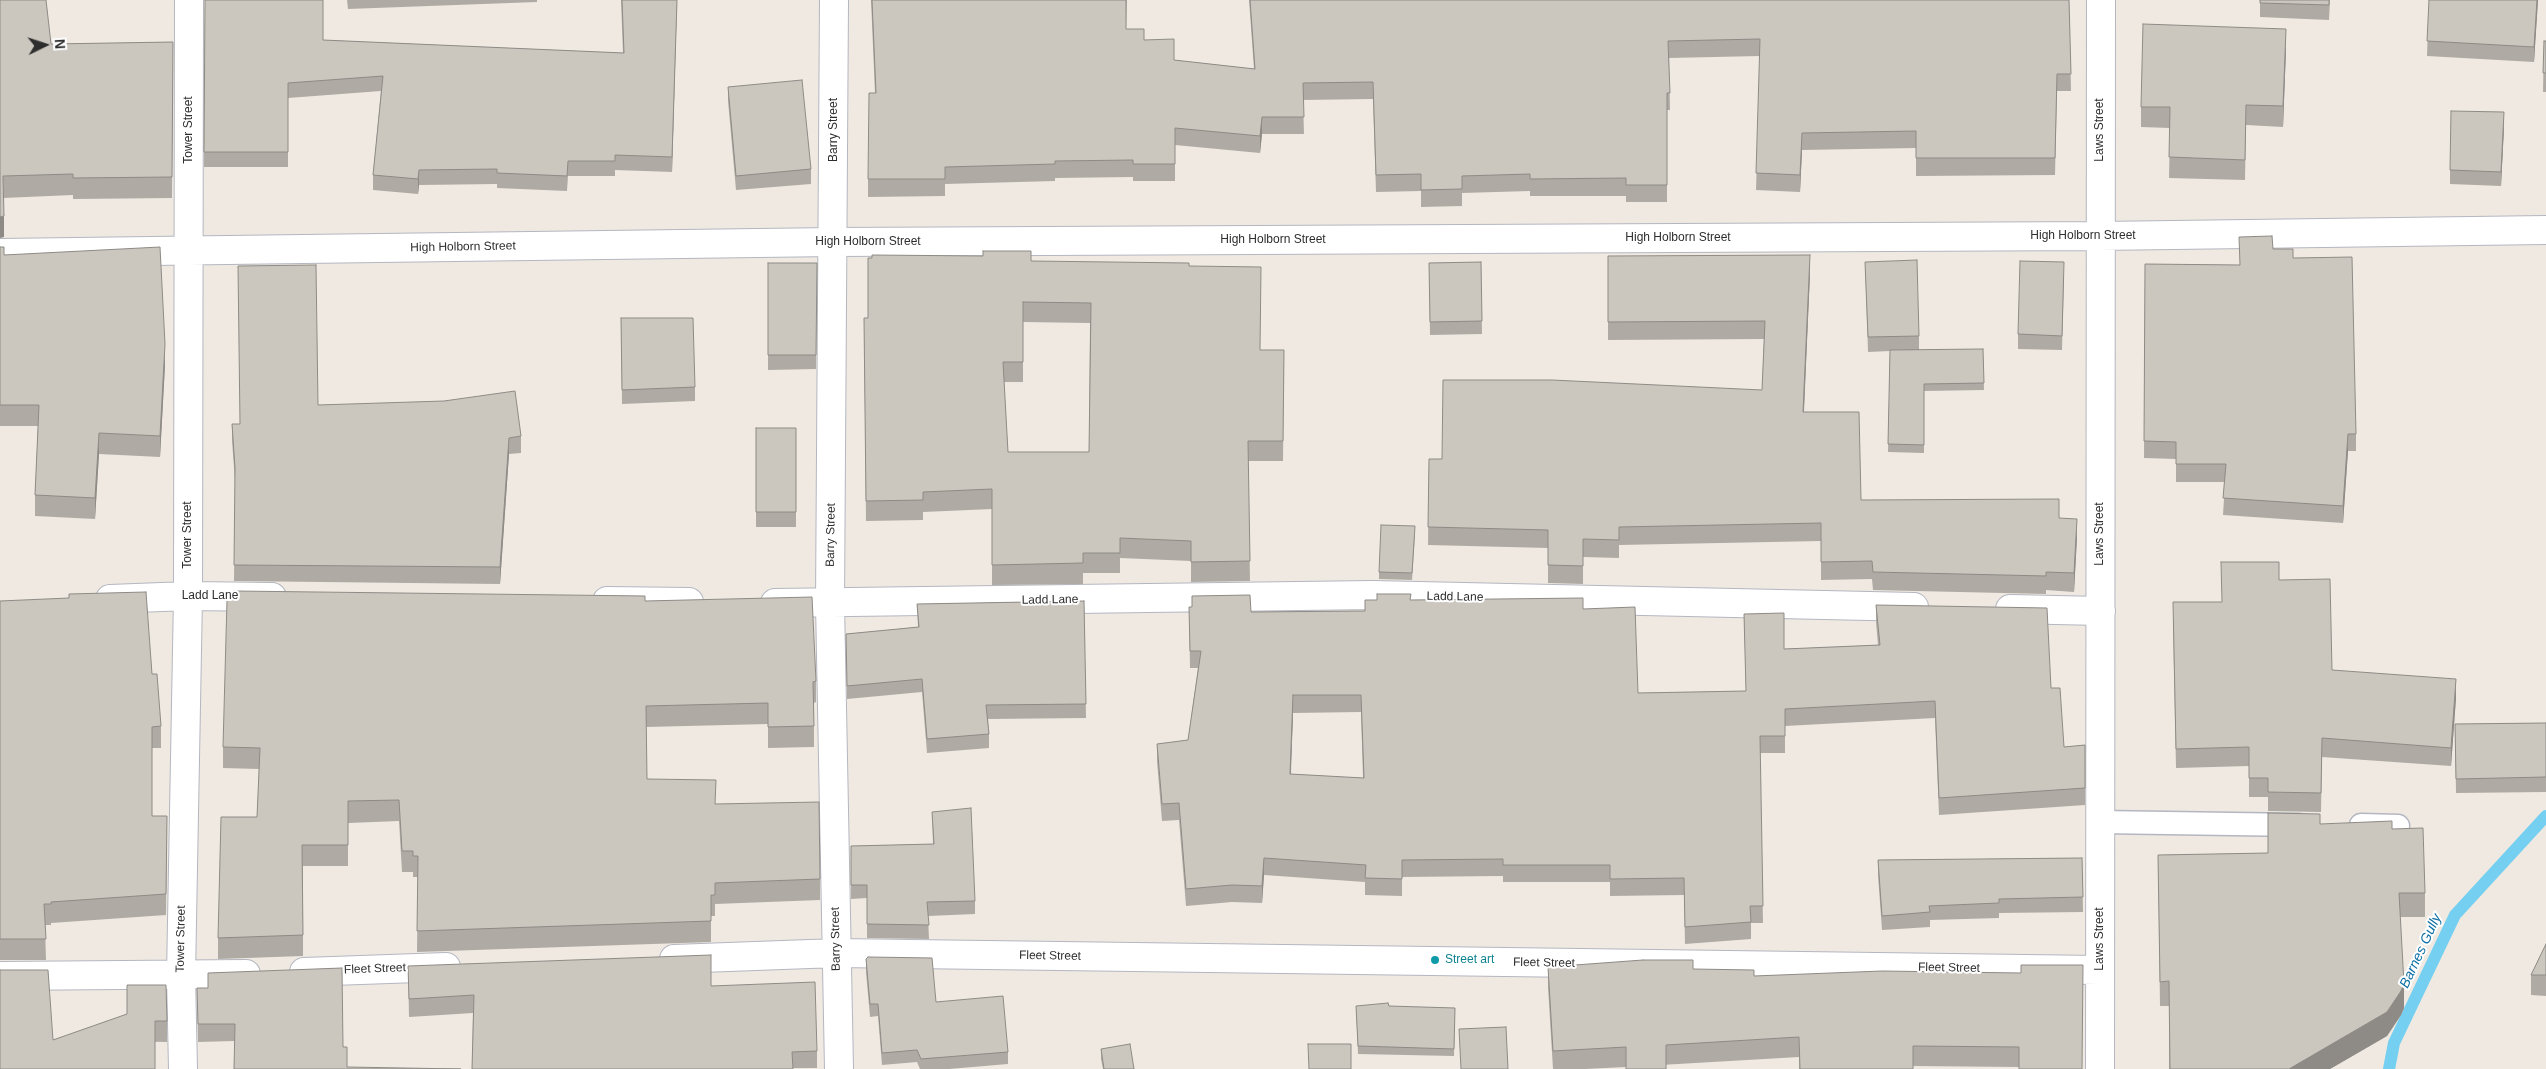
<!DOCTYPE html>
<html>
<head>
<meta charset="utf-8">
<style>
  body { margin:0 }
  #map { position:relative; width:2546px; height:1069px; overflow:hidden; background:#efe9e1; font-family:Arial,sans-serif }
  canvas { display:block }
  .north { position:absolute; left:20px; top:20px; width:50px; height:50px; -webkit-text-stroke:4px #fff; paint-order:stroke; rotate:86deg; font-size:14px; font-weight:700; line-height:20px; text-align:center; color:#2e2e2e }
  .north::after { content:''; display:block; margin:auto; width:18px; height:22px; background:#2e2e2e; clip-path:polygon(50% 0,100% 100%,50% 72%,0 100%) }
</style>
</head>
<body>
<div id="map">
<canvas width="2546" height="1069"></canvas>
<div class="north">N</div>
</div>
<script>
const ctx = document.querySelector('canvas').getContext('2d');
ctx.lineJoin = 'round';
const poly = rows => new Path2D(rows.map(r => 'M' + r).join(''));
function trace(path, color, width, dash) { ctx.strokeStyle = color; ctx.lineWidth = width; ctx.lineCap = dash ? 'butt' : 'round'; ctx.setLineDash(dash || []); ctx.stroke(path); }
function paint(path, color) { ctx.fillStyle = color; ctx.fill(path, 'evenodd'); }
function write(font, color, halo, rows, align = 'center') {
  ctx.font = font + ' Arial,sans-serif'; ctx.lineWidth = 4; ctx.setLineDash([]); ctx.textBaseline = 'middle'; ctx.strokeStyle = halo; ctx.fillStyle = color; for (const [text, x, y, turn = 0] of rows) {
    ctx.save(); ctx.translate(x, y); ctx.rotate((+turn || 0) * Math.PI / 180); ctx.textAlign = isNaN(turn) ? turn : align; if (halo) ctx.strokeText(text, 0, 0); ctx.fillText(text, 0, 0); ctx.restore();
  }
}
trace(poly([
  [2389,1069,2394,1043,2455,915,2546,816]
]), '#75cff0', 12);
const lane = poly([
  [2100,822,2299,825],
  [2361,825,2398,826]
]);
const street = poly([
  [834,0,830,603,839,1069],
  [0,253,834,242,2099,236,2546,230],
  [110,599,188,596,272,597],
  [607,601,689,602],
  [775,603,1373,595,1914,607],
  [2010,609,2101,611],
  [674,959,837,953,2099,970],
  [304,972,446,967],
  [0,976,246,974],
  [183,1069,181,976,188,596,189,0],
  [2100,1069,2101,0]
]);
trace(lane, '#b4b7c1', 25);
trace(street, '#b4b7c1', 30);
trace(lane, '#fff', 22);
trace(street, '#fff', 28);
paint(poly([
  [0,0,51,44,173,42,172,198,73,199,73,195,3,198,4,237],
  [205,0,323,40,623,53,621,0,677,0,672,172,615,170,615,176,568,176,567,191,497,188,497,184,419,185,418,194,373,190,373,175,381,91,288,98,288,167,204,167],
  [347,0,537,0,537,2,348,9],
  [871,0,1127,0,1126,29,1144,40,1174,60,1254,69,1249,0,2069,0,2071,91,2057,91,2055,175,1916,176,1916,148,1802,150,1800,192,1756,190,1760,56,1669,58,1670,110,1667,110,1667,202,1626,202,1626,196,1530,196,1530,191,1462,193,1462,206,1421,207,1421,191,1376,192,1373,99,1303,100,1304,134,1262,134,1260,153,1175,145,1175,181,1133,181,1133,177,1055,178,1055,181,945,184,945,196,868,197,868,179,875,93],
  [2330,0,2329,20,2260,17,2260,3],
  [2429,0,2538,0,2534,62,2427,56],
  [2544,41,2546,41,2546,92,2543,92],
  [2286,49,2283,127,2246,125,2245,180,2169,178,2170,128,2141,127,2141,107],
  [728,87,811,169,811,184,736,190,728,101],
  [2504,127,2501,186,2450,184,2450,170],
  [0,247,4,255,165,365,160,457,99,454,95,519,35,516,35,495,38,426,0,426],
  [2273,249,2293,258,2356,434,2356,451,2348,451,2343,523,2223,515,2225,482,2176,482,2176,459,2144,458,2145,264,2239,265],
  [1608,256,1810,273,1804,412,1861,500,2059,518,2077,537,2074,592,2046,590,2046,594,1873,590,1872,579,1821,580,1821,541,1619,545,1619,558,1583,557,1583,584,1548,583,1548,548,1428,545,1429,459,1442,459,1762,390,1764,339,1608,340],
  [1031,261,1189,266,1260,350,1284,350,1283,461,1248,461,1250,581,1191,582,1191,561,1120,558,1120,573,1083,573,1083,584,992,585,992,509,923,512,923,520,866,521,864,318,868,318],
  [1023,322,1090,323,1089,452,1008,452,1004,382,1023,382],
  [1481,262,1482,334,1430,335,1429,263],
  [1865,262,1919,336,1919,350,1983,349,1984,390,1924,391,1924,453,1888,452,1890,351,1868,352],
  [768,263,817,263,816,369,768,370],
  [2064,276,2062,350,2018,349,2018,334],
  [621,318,695,387,695,401,622,404],
  [318,405,521,436,521,453,509,454,500,584,234,581,235,482,232,440,232,424,240,424],
  [756,428,796,428,796,527,756,527],
  [1415,534,1412,580,1379,579,1379,572],
  [2279,580,2332,670,2456,698,2451,766,2322,757,2321,812,2268,811,2268,797,2249,797,2249,766,2176,768,2173,621,2221,602],
  [1411,600,1583,609,1638,693,1746,691,1744,614,1784,649,1878,645,1876,622,1876,605,2051,688,2064,747,2085,745,2085,805,1939,815,1935,718,1785,726,1785,753,1760,753,1763,923,1751,923,1751,939,1685,944,1684,895,1610,896,1610,882,1503,882,1503,876,1402,877,1402,896,1365,895,1365,882,1264,875,1262,903,1232,902,1186,906,1179,820,1162,821,1157,761,1157,744,1188,740,1198,668,1190,668,1189,607,1251,612,1365,611],
  [1361,712,1363,778,1291,774,1293,713],
  [0,601,152,674,161,726,161,748,152,748,152,816,167,816,166,915,51,923,51,925,45,925,46,960,0,960],
  [645,601,816,681,816,702,814,703,814,747,768,748,768,724,646,727,647,779,716,804,820,879,820,900,715,904,715,916,711,916,711,942,417,952,418,877,413,877,413,872,402,872,399,821,348,823,348,866,303,866,303,956,218,959,218,938,257,817,259,769,223,768,223,747],
  [1084,601,1086,718,988,719,989,734,989,748,927,753,922,692,847,699,846,634,918,627,917,604],
  [2546,723,2546,792,2456,793,2455,724],
  [932,812,975,901,975,914,928,916,929,939,867,938,867,898,851,899,851,846,933,844],
  [2320,824,2392,829,2425,893,2425,917,2400,917,2404,1008,2401,1015,2387,1036,2330,1069,2169,1069,2169,1006,2160,1006,2158,855,2268,853],
  [2082,858,2083,912,1999,913,1999,918,1930,920,1930,927,1882,930,1878,875,1878,860],
  [2546,944,2546,996,2531,995,2531,975],
  [866,959,936,1002,1008,1052,1008,1064,949,1069,920,1069,917,1062,882,1065,878,1016,870,1017,866,972],
  [408,966,711,986,817,1051,817,1068,472,1069,473,1013,409,1017],
  [1548,967,1693,969,1754,976,2021,973,2019,1067,1913,1066,1913,1069,1799,1069,1799,1057,1626,1067,1585,1069,1553,1069,1548,987],
  [342,968,234,1069,235,1041,198,1042,197,988,208,988],
  [1356,1006,1455,1008,1454,1056,1358,1054],
  [127,1014,167,1021,167,1042,53,1040],
  [1101,1049,1134,1069,1103,1069,1101,1059]
]), '#afaba4');
paint(poly([
  [677,0,672,172,672,157],
  [2537,0,2538,0,2534,62,2534,47],
  [2286,29,2286,49,2283,127,2283,106],
  [2504,112,2504,127,2501,186,2501,172],
  [1262,117,1262,134,1260,153,1260,136],
  [1802,133,1802,150,1800,192,1800,175],
  [419,170,419,185,418,194,418,179],
  [4,216,4,237,0,238,0,217],
  [1810,255,1810,273,1803,430,1803,412],
  [165,344,165,365,160,457,160,436],
  [99,433,99,454,95,519,95,498],
  [2348,434,2348,451,2343,523,2343,506],
  [509,438,509,454,500,584,500,567],
  [2077,519,2077,537,2074,592,2074,573],
  [2456,679,2456,698,2451,766,2451,748],
  [1293,695,1293,713,1290,791,1290,774],
  [1264,858,1264,875,1262,903,1262,886],
  [2404,984,2404,1008,2401,1015,2387,1036,2330,1069,2289,1069]
]), '#8e8b86');
const building = poly([
  [0,0,46,0,51,44,173,42,172,177,73,178,73,174,3,176,4,216,0,217,0,0],
  [205,0,323,0,323,40,624,53,622,0,677,0,672,157,615,155,615,161,568,161,567,176,497,173,497,169,419,170,418,179,373,175,383,76,288,83,288,152,204,152,205,0],
  [872,0,1126,0,1126,29,1144,29,1144,40,1174,39,1174,60,1255,69,1250,0,2069,0,2071,74,2057,74,2055,158,1916,158,1916,131,1802,133,1800,175,1756,173,1760,39,1668,41,1670,93,1667,93,1667,185,1626,185,1626,178,1530,179,1530,174,1462,176,1462,189,1421,190,1421,174,1376,175,1373,82,1303,83,1304,117,1262,117,1260,136,1175,128,1175,164,1133,164,1133,160,1055,161,1055,164,945,167,945,179,868,179,869,93,876,93,872,0],
  [2260,0,2329,0,2329,5,2260,3,2260,0],
  [2429,0,2537,0,2534,47,2427,41,2429,0],
  [2143,24,2286,29,2283,106,2246,105,2245,160,2169,157,2170,107,2141,107,2143,24],
  [2544,41,2546,41,2546,73,2543,73,2544,41],
  [802,80,811,169,736,176,728,87,802,80],
  [2451,111,2504,112,2501,172,2450,170,2451,111],
  [2272,236,2273,249,2293,249,2293,258,2352,257,2356,434,2348,434,2343,506,2223,498,2226,464,2176,464,2176,442,2144,441,2145,264,2240,265,2239,237,2272,236],
  [0,247,4,247,4,255,160,247,165,344,160,436,99,433,95,498,35,495,39,405,0,405,0,247],
  [983,251,1031,251,1031,261,1189,263,1189,266,1261,267,1260,350,1284,350,1283,441,1248,441,1250,561,1191,562,1191,541,1120,538,1120,553,1083,553,1083,563,992,565,992,489,923,492,923,500,866,501,864,318,868,318,868,258,872,258,872,255,983,256,983,251],
  [1023,302,1091,303,1089,452,1008,452,1003,362,1023,362,1023,302],
  [1810,255,1803,412,1859,412,1861,500,2059,499,2059,518,2077,519,2074,573,2046,572,2046,576,1873,572,1872,561,1821,562,1821,523,1619,527,1619,540,1583,539,1583,566,1548,565,1548,530,1428,527,1429,459,1442,459,1443,380,1552,380,1762,390,1765,321,1608,322,1608,256,1810,255],
  [1917,260,1919,336,1868,337,1865,262,1917,260],
  [2020,261,2064,262,2062,336,2018,334,2020,261],
  [1481,262,1482,321,1430,322,1429,263,1481,262],
  [768,263,817,263,816,355,768,355,768,263],
  [316,265,318,405,444,401,515,391,521,436,509,438,500,567,234,565,235,468,232,424,240,424,238,266,316,265],
  [621,318,693,318,695,387,622,390,621,318],
  [1983,349,1984,383,1924,384,1924,445,1888,444,1890,350,1983,349],
  [756,428,796,428,796,512,756,512,756,428],
  [1381,525,1415,526,1412,573,1379,572,1381,525],
  [2221,562,2279,562,2279,580,2330,579,2332,670,2456,679,2451,748,2322,738,2321,793,2268,792,2268,778,2249,778,2249,747,2176,749,2173,602,2222,602,2221,562],
  [234,591,645,596,645,601,812,597,816,681,813,682,814,726,768,727,768,703,646,706,647,779,716,780,715,804,819,802,820,879,715,883,715,895,711,895,711,921,417,931,418,856,413,856,413,851,402,851,399,800,348,801,348,845,302,845,303,935,218,938,221,817,257,817,260,748,223,747,227,600,234,600,234,591],
  [146,592,152,674,157,674,161,726,152,727,152,816,167,816,166,894,51,902,51,904,44,904,46,939,0,939,0,601,69,598,69,594,146,592],
  [1377,594,1411,594,1410,600,1583,598,1583,609,1635,607,1638,693,1746,691,1744,614,1784,613,1784,649,1880,645,1876,605,2047,608,2051,688,2060,688,2064,747,2085,745,2085,788,1939,798,1935,701,1785,709,1785,736,1760,736,1763,906,1750,906,1751,922,1685,927,1684,878,1610,879,1610,865,1503,865,1503,859,1402,860,1402,879,1365,878,1366,865,1264,858,1262,886,1232,885,1186,889,1179,803,1162,804,1157,744,1188,740,1201,651,1190,651,1189,607,1192,607,1192,596,1250,595,1251,612,1365,611,1365,600,1377,600,1377,594],
  [1293,695,1361,695,1364,778,1290,774,1293,695],
  [1084,601,1086,704,986,705,989,734,927,739,922,679,847,686,846,634,919,627,917,604,1084,601],
  [2546,723,2546,777,2456,779,2455,724,2546,723],
  [971,808,975,901,927,902,929,925,867,924,867,885,851,885,851,846,934,844,932,812,971,808],
  [2268,813,2320,814,2320,824,2392,821,2392,829,2423,828,2425,893,2399,893,2404,984,2401,991,2387,1012,2289,1069,2170,1069,2169,981,2160,982,2158,855,2268,853,2268,813],
  [2082,858,2083,897,1999,899,1999,903,1929,906,1930,912,1882,916,1878,860,2082,858],
  [2546,944,2546,975,2531,975,2546,944],
  [711,955,711,986,815,982,817,1051,792,1052,793,1069,472,1069,474,995,409,999,408,966,711,955],
  [868,957,932,958,936,1002,1003,996,1008,1052,921,1059,917,1050,882,1053,878,1004,870,1004,866,959,868,957],
  [1643,960,1693,960,1693,969,1754,970,1754,976,1882,971,2021,973,2021,965,2083,965,2082,1069,2019,1069,2019,1047,1913,1046,1913,1069,1800,1069,1799,1037,1666,1045,1666,1069,1626,1069,1626,1047,1553,1051,1548,967,1643,960],
  [342,968,343,1047,347,1047,347,1067,461,1069,234,1069,235,1024,198,1024,197,988,208,988,208,973,342,968],
  [0,970,48,970,53,1040,127,1014,127,985,166,985,167,1021,155,1021,155,1069,0,1069,0,970],
  [1388,1003,1389,1006,1455,1008,1454,1049,1358,1046,1356,1006,1388,1003],
  [1506,1027,1508,1069,1461,1069,1459,1029,1506,1027],
  [1130,1044,1134,1069,1104,1069,1101,1049,1130,1044],
  [1308,1044,1351,1044,1351,1069,1309,1069,1308,1044]
]);
paint(building, '#cbc7bf');
trace(building, '#8e8b86', 1);
for (const [x, y, r, color] of [
  [1435,960,5,"#0f9aa8"]
]) { const dot = new Path2D(); dot.arc(x, y, r, 0, 2 * Math.PI); ctx.fillStyle = color; ctx.fill(dot); trace(dot, '#fff', 2); }
write('12px', '#2e2e2e', '#fff', [
  ["Tower Street",189,130,-90],
  ["Barry Street",834,130,-90],
  ["Laws Street",2100,130,-90],
  ["High Holborn Street",2083,236],
  ["High Holborn Street",1678,238],
  ["High Holborn Street",1273,240],
  ["High Holborn Street",868,242],
  ["High Holborn Street",463,247,-1],
  ["Laws Street",2100,534,-90],
  ["Tower Street",188,535,-90],
  ["Barry Street",831,535,-89],
  ["Ladd Lane",210,596],
  ["Ladd Lane",1455,597,1],
  ["Ladd Lane",1050,600,-1],
  ["Tower Street",181,939,-89],
  ["Barry Street",836,939,-91],
  ["Laws Street",2100,939,-90],
  ["Fleet Street",1050,956,1],
  ["Fleet Street",1544,963,1],
  ["Fleet Street",1949,968,1],
  ["Fleet Street",375,969,-2]
]);
write('12px', '#0d838f', '#fff', [
  ["Street art",1445,960]
], 'left');
write('italic 14px', '#0d6fa3', '#fff', [
  ["Barnes Gully",2421,951,-65]
]);
</script>
</body>
</html>
